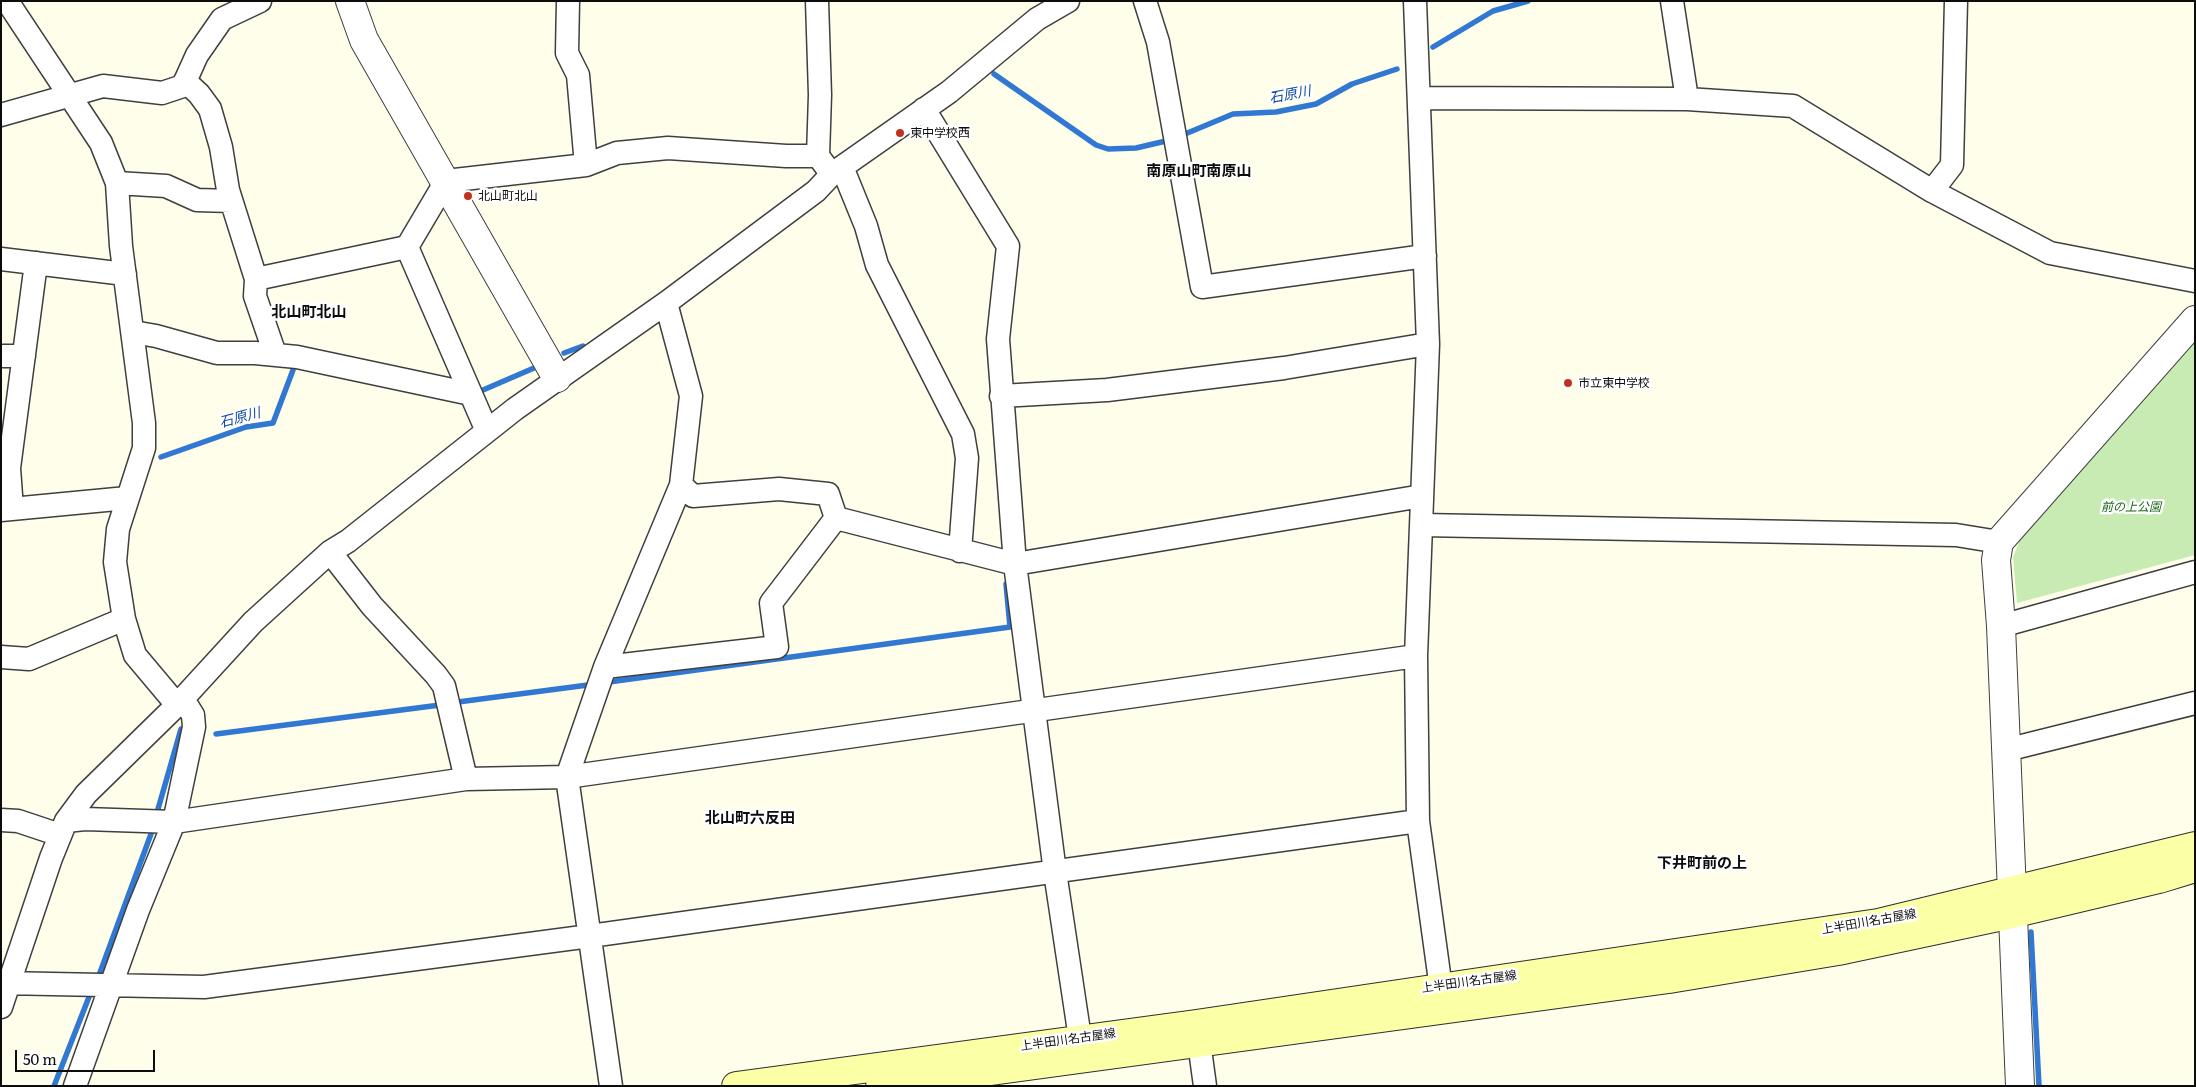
<!DOCTYPE html>
<html>
<head>
<meta charset="utf-8">
<style>
  body { margin:0 }
  #map { position:relative; width:2196px; height:1087px; overflow:hidden; background:#fffeeb; font-family:Literata,serif }
  canvas { display:block }
  .frame { position:absolute; inset:0; border:2px solid #0c0c0c; pointer-events:none }
  .scale { position:absolute; left:15px; top:1050px; width:140px; height:22px; box-sizing:border-box; border:2px solid #0c0c0c; border-top:0; padding-left:6px; font-size:15px; line-height:18px; white-space:nowrap; color:#0c0c0c; -webkit-text-stroke:4px #fff; paint-order:stroke }
</style>
</head>
<body>
<div id="map">
<canvas width="2196" height="1087"></canvas>
<div class="frame"></div>
<div class="scale">50 m</div>
</div>
<script>
const ctx = document.querySelector('canvas').getContext('2d');
ctx.lineJoin = 'round';
function paint(path, color) { ctx.fillStyle = color; ctx.fill(path, 'evenodd'); }
const poly = rows => new Path2D(rows.map(r => 'M' + r).join(''));
function trace(path, color, width, dash) { ctx.strokeStyle = color; ctx.lineWidth = width; ctx.lineCap = dash ? 'butt' : 'round'; ctx.setLineDash(dash || []); ctx.stroke(path); }
function write(font, color, halo, rows, align = 'center') {
  ctx.font = font + ' Literata,"Noto Sans JP",serif'; ctx.lineWidth = 5; ctx.setLineDash([]); ctx.textBaseline = 'middle'; ctx.strokeStyle = halo; ctx.fillStyle = color; for (const [text, x, y, turn = 0] of rows) {
    ctx.save(); ctx.translate(x, y); ctx.rotate((+turn || 0) * Math.PI / 180); ctx.textAlign = isNaN(turn) ? turn : align; if (halo) ctx.strokeText(text, 0, 0); ctx.fillText(text, 0, 0); ctx.restore();
  }
}
paint(poly([
  [2195,342,2195,555,2017,603,2013,557,2022,535]
]), '#c7ebb3');
trace(poly([
  [1433,47,1493,11,1528,1],
  [994,74,1096,145,1108,149,1136,148,1166,141],
  [1185,134,1233,114,1276,112,1316,104,1352,84,1397,69],
  [564,353,583,346],
  [483,390,534,368],
  [161,457,246,427,273,423,293,370],
  [609,682,1010,627,1006,584],
  [458,702,588,685],
  [216,734,440,705],
  [156,816,181,729],
  [2031,932,2039,1086],
  [98,978,151,834],
  [54,1086,89,997]
]), '#3178d3', 5.5);
const minor = poly([
  [7,1,101,143,117,183,121,246,144,423,144,448,118,529,115,562,124,619,135,655,177,705],
  [568,1,567,53,578,75,586,165,617,153,668,148,786,156,818,156],
  [817,1,820,95,818,156,827,168],
  [1145,1,1158,42,1202,287,1425,256],
  [1415,1,1428,344,1416,656,1418,821,1443,1003],
  [1672,1,1687,99],
  [185,81,199,94,210,109,221,147,228,190,256,279,255,296,275,354],
  [1420,98,1687,99,1793,106,1932,191,2050,253,2195,281],
  [924,109,1008,246,998,339,1015,564,1055,872,1080,1038],
  [1,115,103,86,162,93,183,86,197,55,222,19,260,1],
  [842,167,866,226,877,265,963,434,967,458,960,551],
  [117,183,166,186,197,200,231,201],
  [1932,191,1952,165,1956,1],
  [407,247,487,431],
  [1,259,125,274],
  [256,279,407,247,446,181,586,165],
  [133,332,156,336,217,353,255,353,297,357,471,394],
  [1,356,24,356],
  [1001,396,1107,390,1284,368,1428,344],
  [681,485,693,496,779,489,828,494,836,518,1015,564,1422,496],
  [12,509,9,468,36,263],
  [1,510,127,498],
  [1422,525,1956,535,1999,542],
  [330,552,372,606,436,675,444,686,466,779],
  [2001,626,2195,572],
  [1,657,29,659,124,619],
  [605,667,777,647,771,603,836,518],
  [2006,750,2195,703],
  [1,820,18,821,60,835],
  [66,821,85,819,174,822,466,779,567,777,1416,656],
  [1,983,204,987,590,936,1418,821],
  [1,1007,51,858,66,821,86,794,177,705,253,622,330,552,348,541,515,409,666,303,816,191,832,174,949,92,1037,19,1068,1],
  [1199,1042,1205,1086],
  [75,1086,138,910,174,822,194,727,193,715,183,699],
  [611,1086,567,777,605,667,681,485,691,396,666,303]
]);
const tertiary = poly([
  [350,1,364,40,557,378],
  [2020,1086,2001,626,1996,560,1999,542,2195,320]
]);
const secondary = poly([
  [736,1086,1196,1024,1878,923,2195,846],
  [880,1086,1669,979,1838,951,2012,914,2159,879,2195,868]
]);
trace(minor, '#3f3f3f', 25);
trace(tertiary, '#3f3f3f', 30);
trace(secondary, '#2e2e2e', 30);
trace(minor, '#fff', 22);
trace(tertiary, '#fff', 28);
trace(secondary, '#fbffa6', 28);
for (const [x, y, r, color] of [
  [900,133,5,"#c1311f"],
  [468,196,5,"#c1311f"],
  [1568,383,5,"#c1311f"]
]) { const dot = new Path2D(); dot.arc(x, y, r, 0, 2 * Math.PI); ctx.fillStyle = color; ctx.fill(dot); trace(dot, '#fff', 2); }
write('12px', '#0c0c0c', '#fff', [
  ["東中学校西",910,133],
  ["北山町北山",478,196],
  ["市立東中学校",1578,383]
], 'left');
write('italic 12px', '#1e661a', '#fff', [
  ["前の上公園",2131,507]
]);
write('12px', '#0c0c0c', '#fff', [
  ["上半田川名古屋線",1869,922,-10],
  ["上半田川名古屋線",1469,982,-8],
  ["上半田川名古屋線",1068,1040,-8]
]);
write('italic 14px', '#114ba2', '#fff', [
  ["石原川",1290,95,-11],
  ["石原川",240,418,-15]
]);
write('bold 15px', '#0c0c0c', '#fff', [
  ["南原山町南原山",1199,172],
  ["北山町北山",309,313],
  ["北山町六反田",750,819],
  ["下井町前の上",1702,864]
]);
</script>
</body>
</html>
